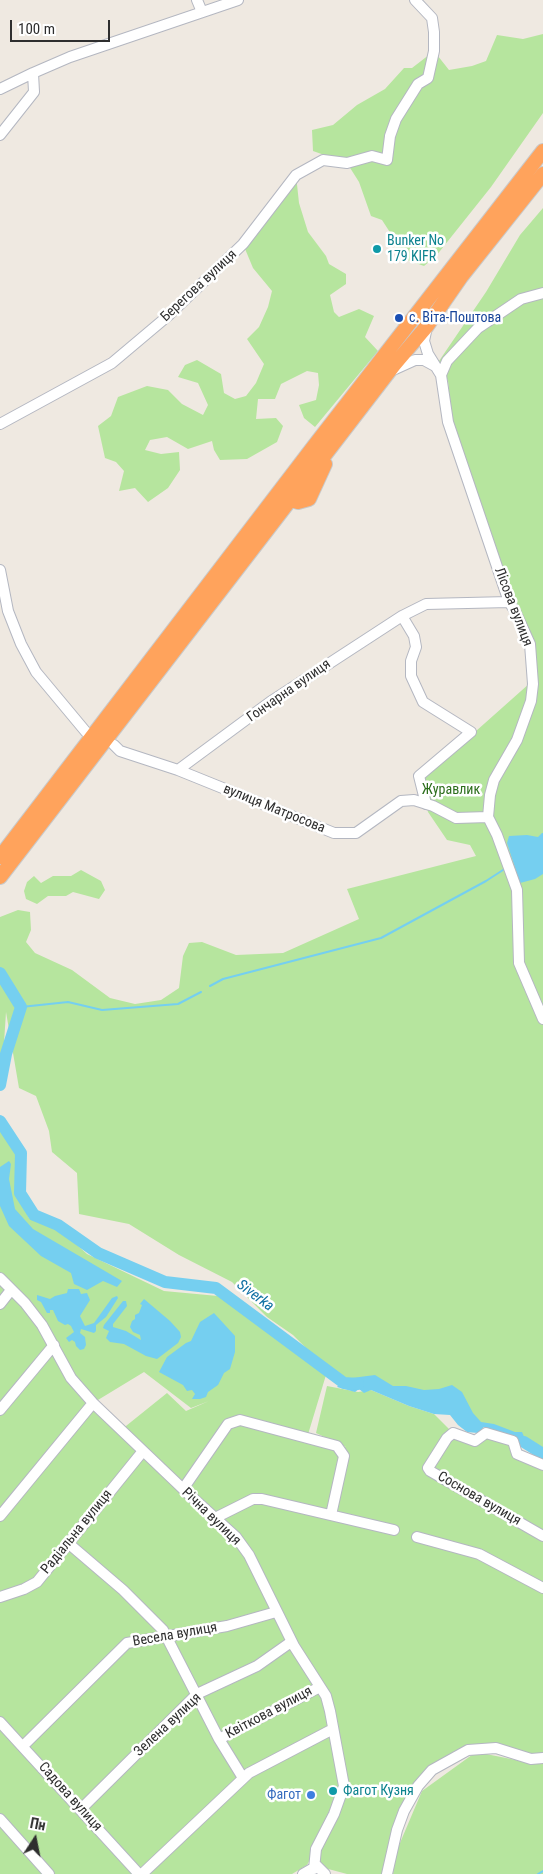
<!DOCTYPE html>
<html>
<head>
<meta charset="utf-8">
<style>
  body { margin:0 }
  #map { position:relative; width:543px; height:1874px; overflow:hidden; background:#efe9e1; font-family:"Roboto Condensed",sans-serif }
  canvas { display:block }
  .north { position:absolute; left:10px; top:1814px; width:50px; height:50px; -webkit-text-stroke:4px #fff; paint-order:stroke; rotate:11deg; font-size:14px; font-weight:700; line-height:20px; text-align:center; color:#2e2e2e }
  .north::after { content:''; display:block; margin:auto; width:18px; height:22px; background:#2e2e2e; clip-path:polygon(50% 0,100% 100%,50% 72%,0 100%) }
  .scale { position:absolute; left:10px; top:20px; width:100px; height:22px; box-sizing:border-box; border:2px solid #2e2e2e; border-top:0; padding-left:6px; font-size:15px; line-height:18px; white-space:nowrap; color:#2e2e2e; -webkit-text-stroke:4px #fff; paint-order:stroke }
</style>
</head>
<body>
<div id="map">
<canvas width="543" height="1874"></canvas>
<div class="north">Пн</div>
<div class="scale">100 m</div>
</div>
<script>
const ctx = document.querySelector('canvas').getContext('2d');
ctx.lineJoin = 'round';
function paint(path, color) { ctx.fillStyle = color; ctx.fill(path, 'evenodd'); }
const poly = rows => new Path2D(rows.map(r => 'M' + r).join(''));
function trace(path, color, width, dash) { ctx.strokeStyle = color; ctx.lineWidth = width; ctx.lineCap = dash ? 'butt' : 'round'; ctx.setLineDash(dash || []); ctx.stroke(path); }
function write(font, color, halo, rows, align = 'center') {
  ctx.font = font + ' "Roboto Condensed",sans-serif'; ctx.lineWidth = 5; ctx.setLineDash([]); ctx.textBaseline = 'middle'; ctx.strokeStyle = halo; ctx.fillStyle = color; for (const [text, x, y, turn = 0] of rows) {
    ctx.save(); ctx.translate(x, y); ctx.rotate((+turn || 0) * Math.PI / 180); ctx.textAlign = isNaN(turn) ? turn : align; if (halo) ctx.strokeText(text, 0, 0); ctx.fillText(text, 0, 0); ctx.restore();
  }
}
paint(poly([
  [543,34,543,113,491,187,436,256,424,266,399,257,393,237,382,220,371,216,359,182,347,163,313,151,312,130,333,125,357,105,385,89,404,68,412,68,434,51,449,70,472,66,486,61,497,35,523,39],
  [296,175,299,203,308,232,326,256,329,264,346,274,346,284,330,295,334,312,339,317,359,309,374,316,365,337,378,351,315,427,304,418,299,405,316,400,319,385,318,373,307,371,281,384,275,399,258,399,256,419,276,418,283,426,277,442,247,459,220,460,214,450,212,441,188,449,167,437,150,440,145,450,161,454,179,452,180,470,168,488,148,502,135,488,119,491,124,471,116,462,105,458,98,426,111,416,118,397,147,386,168,390,182,404,203,415,208,405,198,383,178,377,185,365,197,360,221,374,224,393,235,399,246,396,256,383,264,364,247,339,259,327,268,307,272,291,253,268,243,244],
  [543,208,543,1454,515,1435,490,1428,451,1406,383,1389,344,1386,293,1335,267,1317,232,1282,179,1255,129,1224,79,1214,77,1173,52,1152,49,1131,36,1096,19,1088,6,1012,4,1043,0,1062,0,917,18,910,30,912,31,930,26,942,35,953,72,970,110,998,135,1004,161,1000,179,988,183,956,189,943,202,942,236,955,283,953,359,919,347,889,476,856,470,845,447,840,428,812,421,780,530,683,534,667,452,422,448,381,439,361,486,292,520,235],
  [81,870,101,881,105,890,99,899,73,892,66,896,48,896,37,904,26,899,24,891,27,882,34,876,41,883,53,876,71,876],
  [0,1128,16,1153,17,1195,29,1218,64,1233,87,1254,164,1291,218,1296,326,1375,306,1441,346,1447,316,1433,327,1386,358,1392,371,1390,409,1406,434,1414,453,1433,475,1441,486,1433,513,1441,517,1454,543,1465,543,1758,496,1748,468,1750,432,1770,404,1811,387,1874,347,1874,317,1866,315,1850,307,1865,292,1874,0,1874],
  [144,1372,191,1408,209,1401,186,1411,167,1393,121,1430,93,1403],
  [476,1752,531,1763,543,1762,543,1874,393,1874,397,1850,422,1791]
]), '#b6e59e');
paint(poly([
  [542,833,543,833,543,874,535,879,520,883,507,843,509,836,527,835,538,837],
  [9,1161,11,1164,9,1179,15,1209,33,1229,122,1281,117,1287,103,1281,87,1290,74,1284,71,1273,41,1256,9,1226,0,1206,0,1167],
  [68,1289,79,1289,81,1294,87,1293,90,1300,80,1316,85,1326,94,1323,112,1298,117,1296,118,1298,106,1317,96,1325,96,1331,94,1333,81,1329,80,1333,85,1337,86,1345,84,1349,80,1350,76,1346,75,1342,72,1340,69,1342,66,1338,74,1332,71,1326,68,1324,65,1325,58,1321,53,1310,50,1310,50,1313,47,1313,41,1302,37,1300,37,1295,50,1299,55,1296,67,1293],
  [144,1299,170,1321,180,1332,181,1337,178,1343,157,1359,146,1356,124,1344,110,1342,106,1338,109,1331,103,1328,104,1325,123,1301,126,1301,127,1306,113,1324,113,1327,126,1331,141,1340,140,1335,133,1332,130,1327,132,1321,135,1319,135,1315,139,1313,142,1305,140,1304],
  [214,1313,235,1336,235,1352,230,1369,224,1373,218,1385,208,1392,206,1397,200,1399,192,1399,195,1394,192,1390,187,1391,183,1385,159,1372,167,1357,186,1343,191,1341,200,1322],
  [375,1375,393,1386,406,1386,424,1390,439,1389,452,1385,462,1392,473,1413,481,1422,494,1424,515,1432,522,1432,526,1441,539,1450,529,1450,515,1437,484,1427,478,1433,467,1432,458,1425,450,1415,434,1414,409,1406,371,1390,364,1393,359,1389,355,1392,337,1387,344,1379]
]), '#75cff0');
trace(poly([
  [210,986,223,979,381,938,486,881,503,870],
  [21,1007,68,1002,102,1010,178,1004,201,992],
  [538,1874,543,1871]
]), '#75cff0', 2);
trace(poly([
  [0,973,21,1007,6,1054,0,1085],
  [0,1121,21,1153,20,1193,34,1215,58,1225,98,1253,165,1282,216,1288,344,1383,358,1384],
  [524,1442,543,1454]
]), '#75cff0', 12);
const minor = poly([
  [197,0,202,12],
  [0,89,33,73,70,57,238,0],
  [0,135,34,92,33,73],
  [427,327,424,341,428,354,441,375,448,422,509,602,515,611,530,644,533,684,531,701,517,740,494,780,490,795,488,817],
  [393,370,415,360,424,360,435,366],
  [441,375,447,361,478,328,521,299,543,293],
  [0,424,112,363,169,315,243,244,296,175,323,160,347,163,372,156,387,160,390,136,396,119,418,84,428,78,434,51,434,32,432,18,415,0],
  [0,570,8,611,21,644,36,672,86,732],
  [402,616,414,636,416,647,411,661,411,676,423,702,471,732,419,776,426,804],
  [114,745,120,751,178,770,334,833,356,833,401,801,414,800,433,806,456,818,488,817],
  [178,770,270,702,402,616,426,604,509,602],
  [488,817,497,835,517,890,519,963,543,1019],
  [0,1278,25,1303,42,1325,71,1378,93,1403,183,1489,236,1537,249,1555,294,1646,326,1696,330,1711,344,1786,334,1814,316,1849,314,1869,317,1866,325,1874],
  [0,1304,11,1290],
  [0,1410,54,1345],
  [543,1465,517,1454,513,1441,486,1433,475,1441,453,1433,447,1438,428,1468,430,1471,543,1536],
  [183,1489,228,1424,240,1420,337,1446,344,1456,331,1515],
  [0,1516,93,1403],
  [215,1518,253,1499,262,1499,394,1530],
  [417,1537,479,1554,543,1588],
  [68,1543,123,1590,163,1630,219,1739,243,1778],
  [0,1597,24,1589,37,1582,143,1451],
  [0,1722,139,1874],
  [219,1739,320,1687],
  [23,1746,127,1643,227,1626,276,1612],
  [81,1809,197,1694,257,1666,291,1642],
  [0,1819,49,1874],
  [142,1874,249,1773,333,1729],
  [303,1874,317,1866],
  [387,1874,397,1830,404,1811,418,1786,432,1770,468,1750,496,1748,531,1759,543,1758]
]);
const highway = poly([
  [288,494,292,500,298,502,309,499,325,464],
  [0,857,314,446,543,151],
  [0,877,394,365,427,326,461,277,543,174]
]);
trace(minor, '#b4b7c1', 12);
trace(highway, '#c9c9c9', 16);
trace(minor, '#fff', 10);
trace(highway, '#ffa35c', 14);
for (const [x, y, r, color] of [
  [377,249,5,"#0f9aa8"],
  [399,318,5,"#1a4fb4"],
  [333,1791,5,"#0f9aa8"],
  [311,1795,5,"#3f7fe0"]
]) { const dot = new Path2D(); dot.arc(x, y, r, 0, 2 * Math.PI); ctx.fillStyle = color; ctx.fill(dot); trace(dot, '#fff', 2); }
write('14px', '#0d838f', '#fff', [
  ["Bunker No",387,241],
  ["179 KIFR",387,257],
  ["Фагот Кузня",343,1791]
], 'left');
write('14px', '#2e2e2e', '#fff', [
  ["Берегова вулиця",199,286,-43],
  ["Лісова вулиця",513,607,69],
  ["Гончарна вулиця",289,691,-35],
  ["вулиця Матросова",274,809,22],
  ["Соснова вулиця",479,1499,30],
  ["Річна вулиця",211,1517,44],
  ["Радіальна вулиця",77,1532,-51],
  ["Весела вулиця",175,1635,-10],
  ["Квіткова вулиця",269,1713,-28],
  ["Зелена вулиця",168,1725,-43],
  ["Садова вулиця",70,1797,48]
]);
write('14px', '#164399', '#fff', [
  ["с. Віта-Поштова",409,318]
], 'left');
write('14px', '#2c6e1b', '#fff', [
  ["Журавлик",451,790]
]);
write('14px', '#366cbe', '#fff', [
  ["Фагот",301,1795]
], 'right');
write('italic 15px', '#0d6fa3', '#fff', [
  ["Siverka",255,1296,37]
]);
</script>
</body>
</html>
